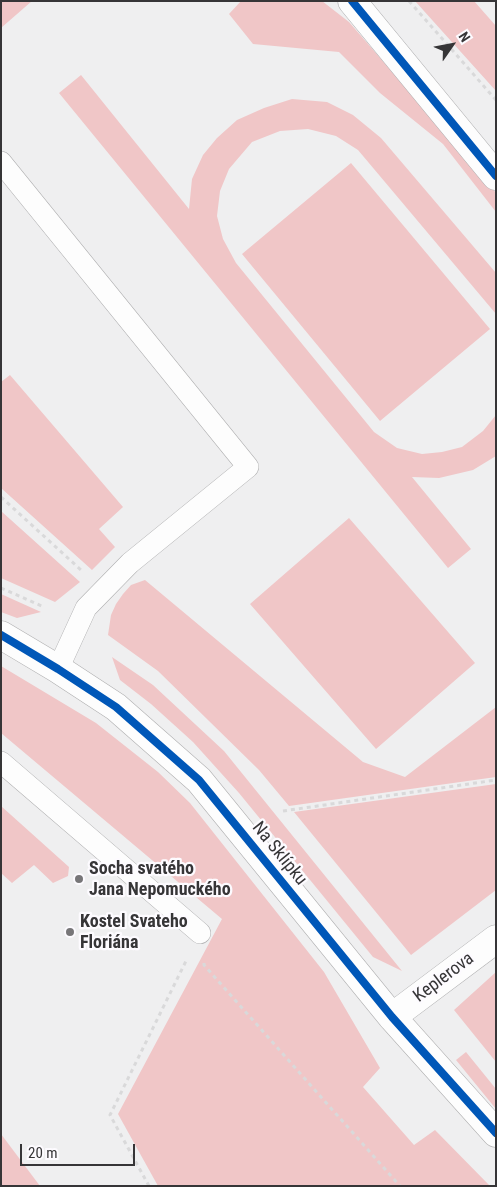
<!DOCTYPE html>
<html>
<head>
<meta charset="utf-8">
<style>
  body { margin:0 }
  #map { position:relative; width:497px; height:1187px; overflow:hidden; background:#efeff0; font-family:"Roboto Condensed",sans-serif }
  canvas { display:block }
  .frame { position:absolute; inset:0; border:2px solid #363537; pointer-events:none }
  .north { position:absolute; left:427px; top:20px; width:50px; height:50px; -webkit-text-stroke:4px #fdfbff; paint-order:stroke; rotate:57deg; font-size:14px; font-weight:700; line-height:20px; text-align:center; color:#363537 }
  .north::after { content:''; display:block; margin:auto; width:18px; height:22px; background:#363537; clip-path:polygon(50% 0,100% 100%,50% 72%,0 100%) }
  .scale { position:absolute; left:20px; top:1144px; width:115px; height:22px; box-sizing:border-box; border:2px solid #363537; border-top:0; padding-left:6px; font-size:15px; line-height:18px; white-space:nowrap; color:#363537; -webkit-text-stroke:4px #fdfbff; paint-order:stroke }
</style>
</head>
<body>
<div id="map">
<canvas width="497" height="1187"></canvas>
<div class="frame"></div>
<div class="north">N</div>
<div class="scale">20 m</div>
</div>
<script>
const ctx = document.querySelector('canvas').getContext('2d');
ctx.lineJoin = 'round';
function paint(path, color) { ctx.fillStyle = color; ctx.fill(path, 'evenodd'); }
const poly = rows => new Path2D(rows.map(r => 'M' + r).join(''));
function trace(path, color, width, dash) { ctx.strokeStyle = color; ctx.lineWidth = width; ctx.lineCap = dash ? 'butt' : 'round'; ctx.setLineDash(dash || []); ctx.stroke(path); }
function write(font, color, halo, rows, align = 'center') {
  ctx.font = font + ' "Roboto Condensed",sans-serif'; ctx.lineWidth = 4.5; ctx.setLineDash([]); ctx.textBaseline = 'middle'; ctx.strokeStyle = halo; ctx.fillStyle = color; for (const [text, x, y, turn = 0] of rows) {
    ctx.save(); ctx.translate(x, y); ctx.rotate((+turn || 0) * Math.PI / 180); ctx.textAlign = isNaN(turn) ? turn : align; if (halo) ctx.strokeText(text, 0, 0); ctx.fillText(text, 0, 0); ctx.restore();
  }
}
paint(poly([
  [1,1,32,1,1,28],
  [241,1,322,1,349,22,479,172,496,193,496,212,443,144,380,93,339,52,253,44,229,14],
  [415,1,474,1,496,26,496,91],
  [81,75,189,209,192,179,203,155,217,138,237,120,264,108,292,99,327,102,353,115,381,138,496,273,496,314,358,150,336,136,308,129,280,131,252,142,229,169,220,191,217,216,223,239,236,263,374,432,397,448,422,454,442,452,462,447,483,431,496,415,496,456,473,470,439,478,412,477,471,549,448,568,59,93],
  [351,163,490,329,380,421,242,254],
  [10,375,123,507,99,529,115,547,92,570,1,488,1,382],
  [1,511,80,582,55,602,1,578],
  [349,518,475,663,376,749,250,604],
  [145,580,363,762,405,777,496,707,496,777,289,806,259,770,158,671,108,635,111,615,116,604,123,594,131,585],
  [1,594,41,612,17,618,1,612],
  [112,657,153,685,224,751,402,971,373,957,239,793,193,742,151,704,120,680],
  [1,666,96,723,158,772,190,803,324,972,380,1068,363,1087,414,1145,435,1130,490,1186,158,1186,118,1114,222,919,1,733],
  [496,784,496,890,411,955,294,812],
  [1,806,69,867,68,876,53,883,34,865,12,883,1,873],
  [496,972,496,1062,454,1010],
  [466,1052,496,1089,496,1109,456,1060],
  [1,1134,40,1186,1,1186]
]), '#f0c6c7');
const service = poly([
  [1,162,248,467,130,563,86,608,58,669],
  [1,762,200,933]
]);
const minor = poly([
  [352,1,496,176],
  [1,635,58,669,116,707,199,780,392,1017,496,1133],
  [392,1017,496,939]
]);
trace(service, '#aeaeaf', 22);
trace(minor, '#aeaeaf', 29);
trace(poly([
  [409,1,496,100],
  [1,497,81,570],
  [1,588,44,607],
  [283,811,496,780],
  [204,963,204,965,400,1186],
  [149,1186,110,1115,187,959]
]), '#d9d9da', 3, [4, 4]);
trace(service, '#fdfdfd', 21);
trace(minor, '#fdfdfd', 28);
trace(poly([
  [352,1,496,176],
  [1,635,58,669,116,707,199,780,392,1017,496,1133]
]), '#0057b8', 8);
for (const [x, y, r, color] of [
  [79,879,5,"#777678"],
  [70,932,5,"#777678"]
]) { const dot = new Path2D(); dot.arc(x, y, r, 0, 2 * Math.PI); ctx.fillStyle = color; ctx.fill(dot); trace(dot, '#fdfbff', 2); }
write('18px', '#363537', '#fdfbff', [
  ["Na Sklípku",279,854,51],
  ["Keplerova",444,978,-37]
]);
write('bold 18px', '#363537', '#fdfbff', [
  ["Socha svatého",89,869],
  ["Jana Nepomuckého",89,890],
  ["Kostel Svateho",80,922],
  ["Floriána",80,943]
], 'left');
</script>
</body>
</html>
